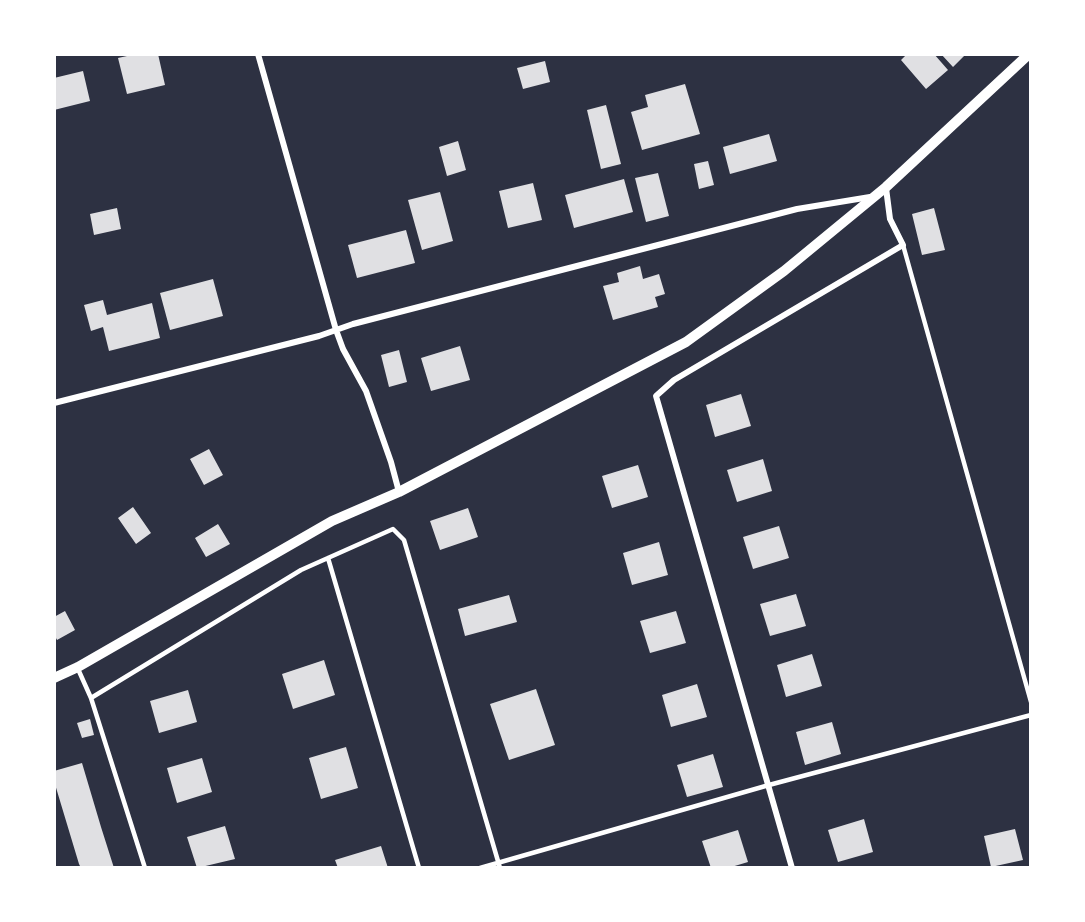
<!DOCTYPE html>
<html>
<head>
<meta charset="utf-8">
<style>
  body { margin:0 }
  #map { position:relative; width:1085px; height:922px; overflow:hidden; background:#2d3142; font-family:"Noto Sans",sans-serif }
  canvas { display:block }
  .frame { position:absolute; inset:0; border:56px solid #fff; pointer-events:none }
</style>
</head>
<body>
<div id="map">
<canvas width="1085" height="922"></canvas>
<div class="frame"></div>
</div>
<script>
const ctx = document.querySelector('canvas').getContext('2d');
ctx.lineJoin = 'round';
function paint(path, color) { ctx.fillStyle = color; ctx.fill(path, 'evenodd'); }
const poly = rows => new Path2D(rows.map(r => 'M' + r).join(''));
function trace(path, color, width, dash) { ctx.strokeStyle = color; ctx.lineWidth = width; ctx.lineCap = dash ? 'butt' : 'round'; ctx.setLineDash(dash || []); ctx.stroke(path); }
paint(poly([
  [136,54,158,54,165,85,127,94,118,58],
  [907,54,934,54,948,70,926,89,901,60],
  [941,54,966,54,953,67],
  [545,61,550,82,523,89,517,68],
  [83,71,90,101,54,110,54,78],
  [685,84,700,134,642,150,631,112,648,107,645,95],
  [606,105,621,164,601,169,587,110],
  [769,134,777,161,730,174,723,147],
  [458,141,466,170,447,176,439,147],
  [708,161,714,185,699,189,694,164],
  [658,173,669,216,646,222,635,178],
  [624,179,633,212,574,228,565,195],
  [533,183,542,220,508,228,499,191],
  [440,192,453,241,422,250,408,200],
  [117,208,121,229,94,235,90,214],
  [934,208,945,250,922,255,912,214],
  [406,230,415,263,357,278,348,245],
  [640,266,643,279,659,274,665,294,655,297,658,307,613,320,603,286,619,282,617,273],
  [213,279,223,316,170,330,160,293],
  [103,300,107,315,152,303,160,338,109,351,103,327,91,331,84,305],
  [460,346,470,380,431,391,421,358],
  [399,350,407,382,389,387,381,355],
  [741,394,751,426,715,437,706,405],
  [209,449,223,475,204,485,190,459],
  [763,459,772,491,737,502,727,470],
  [638,465,648,497,612,508,602,476],
  [133,507,151,533,136,544,118,518],
  [468,508,478,537,440,550,430,521],
  [218,524,230,544,206,557,195,538],
  [779,526,789,558,753,569,743,537],
  [659,542,668,575,632,585,623,553],
  [796,594,806,626,770,636,760,604],
  [509,595,517,622,465,636,458,609],
  [65,611,75,630,57,640,54,634,54,617],
  [676,611,686,643,650,653,640,621],
  [812,654,822,686,786,697,777,665],
  [324,660,335,695,293,709,282,674],
  [697,684,707,717,671,727,662,695],
  [536,689,555,745,509,760,490,704],
  [188,690,197,722,159,733,150,701],
  [90,719,94,735,82,738,77,723],
  [832,722,841,754,805,765,796,732],
  [346,747,358,788,321,799,309,758],
  [713,754,723,787,687,797,677,765],
  [202,758,212,792,177,803,167,768],
  [82,763,101,827,114,868,81,868,79,864,54,781,54,771],
  [864,819,873,852,838,862,828,830],
  [225,826,235,859,197,868,187,837],
  [1015,829,1023,860,991,867,984,836],
  [738,830,748,862,728,868,711,868,702,841],
  [381,846,388,868,338,868,335,860]
]), '#e0e0e3');
trace(poly([
  [903,245,1031,702],
  [328,558,419,868],
  [78,669,91,698,145,868],
  [91,698,301,570,393,529,404,540,500,868],
  [480,868,769,785,1031,715]
]), '#fff', 4.5);
trace(poly([
  [258,54,336,330,343,349,366,391,391,462,399,492],
  [54,403,319,336,353,324,797,209,870,197],
  [792,868,656,396,674,380,903,245,890,219,886,188]
]), '#fff', 6);
trace(poly([
  [54,678,78,667,332,521,399,492,686,342,784,271,886,187,1029,54]
]), '#fff', 10);
</script>
</body>
</html>
